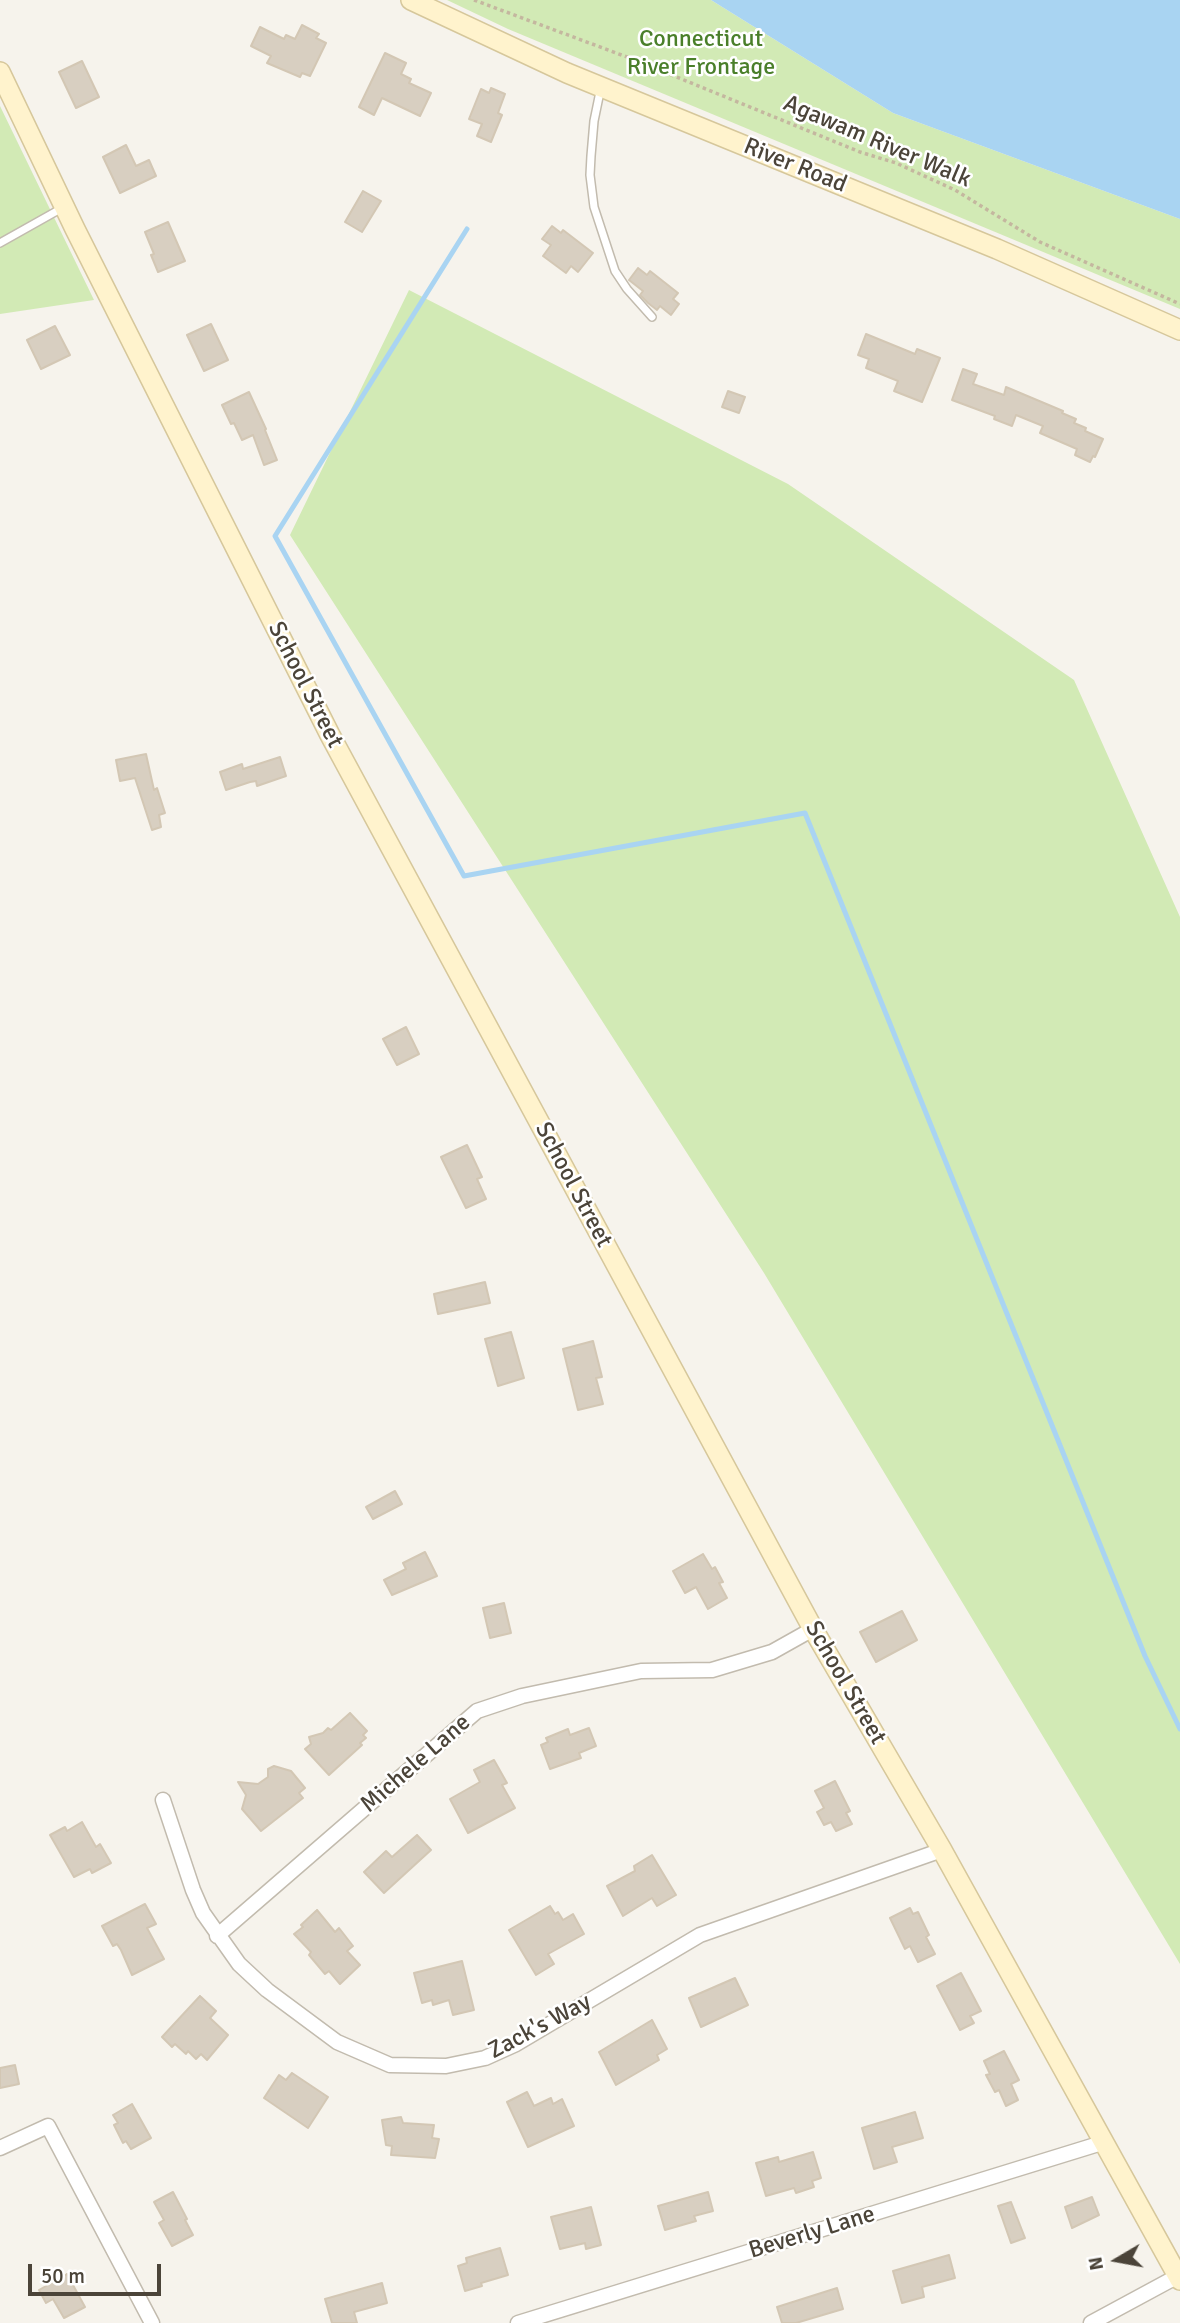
<!DOCTYPE html>
<html>
<head>
<meta charset="utf-8">
<style>
  body { margin:0 }
  #map { position:relative; width:1180px; height:2323px; overflow:hidden; background:#f6f3ec; font-family:Signika,sans-serif }
  canvas { display:block }
  .north { position:absolute; left:1082px; top:2225px; width:70px; height:70px; -webkit-text-stroke:5px #fff; paint-order:stroke; rotate:260deg; font-size:19px; font-weight:700; line-height:28px; text-align:center; color:#4b4439 }
  .north::after { content:''; display:block; margin:auto; width:24px; height:32px; background:#4b4439; clip-path:polygon(50% 0,100% 100%,50% 72%,0 100%) }
  .scale { position:absolute; left:28px; top:2264px; width:133px; height:32px; box-sizing:border-box; border:4px solid #4b4439; border-top:0; padding-left:9px; font-size:21px; line-height:24px; white-space:nowrap; color:#4b4439; -webkit-text-stroke:5px #fff; paint-order:stroke }
</style>
</head>
<body>
<div id="map">
<canvas width="1180" height="2323"></canvas>
<div class="north">N</div>
<div class="scale">50 m</div>
</div>
<script>
const ctx = document.querySelector('canvas').getContext('2d');
ctx.lineJoin = 'round';
function paint(path, color) { ctx.fillStyle = color; ctx.fill(path, 'evenodd'); }
const poly = rows => new Path2D(rows.map(r => 'M' + r).join(''));
function trace(path, color, width, dash) { ctx.strokeStyle = color; ctx.lineWidth = width; ctx.lineCap = dash ? 'butt' : 'round'; ctx.setLineDash(dash || []); ctx.stroke(path); }
function write(font, color, halo, rows, align = 'center') {
  ctx.font = font + ' Signika,sans-serif'; ctx.lineWidth = 5; ctx.setLineDash([]); ctx.textBaseline = 'middle'; ctx.strokeStyle = halo; ctx.fillStyle = color; for (const [text, x, y, turn = 0] of rows) {
    ctx.save(); ctx.translate(x, y); ctx.rotate((+turn || 0) * Math.PI / 180); ctx.textAlign = isNaN(turn) ? turn : align; if (halo) ctx.strokeText(text, 0, 0); ctx.fillText(text, 0, 0); ctx.restore();
  }
}
paint(poly([
  [447,0,711,0,893,113,1180,219,1180,309,508,29],
  [0,106,94,300,0,314],
  [409,290,788,484,1074,680,1180,917,1180,1964,764,1273,290,535]
]), '#d2eab5');
paint(poly([
  [711,0,1180,0,1180,219,893,113]
]), '#a9d4f2');
trace(poly([
  [467,229,275,536,464,876,805,813,1145,1656,1180,1729]
]), '#a9d4f2', 5);
const building = poly([
  [302,25,319,34,316,38,326,43,310,76,302,73,300,77,267,63,271,56,251,46,260,27,284,39,286,35,295,39,302,25],
  [385,53,406,63,401,74,411,79,409,83,431,93,420,116,382,98,374,115,359,107,385,53],
  [82,61,99,97,76,108,59,72,82,61],
  [491,88,505,94,498,113,502,115,491,142,477,136,482,124,469,119,481,89,489,93,491,88],
  [126,145,136,166,149,160,156,176,120,193,103,157,126,145],
  [363,191,381,201,362,232,345,222,363,191],
  [168,222,185,261,158,272,151,255,154,254,145,232,168,222],
  [552,226,561,233,563,230,593,253,578,272,571,266,566,273,543,256,551,245,542,239,552,226],
  [638,268,647,275,650,271,678,293,673,299,679,304,671,315,660,306,657,310,648,303,640,295,643,291,629,280,638,268],
  [211,324,228,360,204,371,187,335,211,324],
  [55,326,70,355,41,369,27,340,55,326],
  [866,334,915,354,917,349,940,358,922,402,894,391,898,381,866,368,869,359,858,355,866,334],
  [963,369,977,374,973,384,1004,395,1006,387,1063,411,1062,413,1076,419,1074,423,1086,428,1085,431,1103,439,1095,457,1093,456,1090,462,1075,455,1077,449,1040,433,1043,426,1016,415,1012,426,994,419,995,416,952,400,963,369],
  [728,391,745,397,739,413,722,407,728,391],
  [249,392,266,429,265,430,277,460,264,465,253,435,242,440,234,423,231,424,222,405,249,392],
  [146,754,154,790,157,788,165,813,159,815,161,827,152,830,135,778,120,781,116,760,146,754],
  [280,757,286,776,257,786,256,781,250,782,226,790,220,772,242,764,243,769,280,757],
  [406,1027,419,1054,397,1065,383,1039,406,1027],
  [467,1145,482,1177,477,1179,486,1199,466,1208,441,1157,467,1145],
  [485,1282,490,1303,438,1314,434,1294,485,1282],
  [511,1332,524,1378,498,1386,485,1339,511,1332],
  [593,1341,602,1377,596,1378,603,1404,578,1410,563,1349,593,1341],
  [395,1491,402,1504,373,1519,366,1507,395,1491],
  [425,1552,437,1576,392,1595,384,1580,406,1569,403,1563,425,1552],
  [703,1554,712,1569,715,1567,723,1582,719,1583,727,1598,708,1609,696,1587,685,1593,673,1571,703,1554],
  [504,1603,511,1633,490,1638,483,1608,504,1603],
  [902,1611,917,1640,876,1662,860,1632,902,1611],
  [350,1713,367,1731,363,1735,366,1738,360,1743,362,1745,329,1775,305,1749,311,1744,309,1737,323,1733,328,1728,331,1730,350,1713],
  [589,1728,596,1746,579,1753,581,1758,550,1769,541,1745,548,1742,546,1738,568,1729,570,1735,589,1728],
  [494,1760,507,1783,502,1785,515,1808,468,1833,450,1799,480,1782,474,1770,494,1760],
  [274,1766,291,1771,305,1788,299,1793,303,1798,261,1831,242,1809,246,1795,238,1782,258,1784,268,1777,268,1769,274,1766],
  [835,1781,850,1811,846,1813,852,1824,836,1831,831,1822,824,1825,817,1812,824,1808,815,1791,835,1781],
  [82,1822,96,1847,100,1844,111,1863,92,1873,90,1869,74,1877,50,1835,65,1827,67,1831,82,1822],
  [417,1835,431,1850,384,1893,364,1872,386,1851,392,1857,417,1835],
  [652,1855,676,1895,657,1906,652,1898,623,1916,607,1886,635,1871,634,1866,652,1855],
  [145,1904,156,1924,147,1928,164,1959,132,1975,121,1950,117,1944,113,1946,102,1926,145,1904],
  [550,1906,555,1914,558,1912,563,1920,573,1914,584,1934,548,1954,554,1964,536,1975,509,1930,550,1906],
  [910,1908,913,1914,918,1912,929,1935,926,1937,935,1954,918,1962,910,1946,905,1949,890,1918,910,1908],
  [317,1910,335,1932,339,1928,353,1946,347,1951,360,1965,340,1984,329,1971,325,1974,309,1955,311,1952,294,1934,303,1927,301,1925,317,1910],
  [462,1961,474,2010,453,2015,449,2000,433,2005,432,2000,422,2003,414,1973,462,1961],
  [961,1973,981,2011,970,2016,974,2023,960,2030,937,1986,961,1973],
  [735,1978,748,2005,701,2027,689,1998,735,1978],
  [200,1996,216,2011,210,2018,228,2035,207,2060,201,2054,196,2059,188,2051,186,2054,175,2044,172,2047,162,2037,200,1996],
  [652,2020,667,2049,657,2055,659,2060,616,2085,599,2052,652,2020],
  [1004,2051,1019,2080,1011,2084,1018,2100,1006,2106,999,2090,995,2092,986,2075,990,2074,984,2061,1004,2051],
  [15,2065,19,2084,0,2088,0,2068,15,2065],
  [292,2073,328,2097,308,2128,264,2098,279,2075,286,2080,292,2073],
  [527,2092,534,2106,551,2098,553,2104,562,2099,574,2126,528,2147,507,2102,527,2092],
  [132,2104,151,2138,131,2149,126,2141,123,2143,114,2125,118,2123,113,2115,132,2104],
  [915,2112,923,2138,892,2147,897,2162,874,2169,862,2128,915,2112],
  [401,2117,403,2123,434,2125,432,2138,439,2139,435,2158,391,2155,392,2146,386,2145,382,2120,401,2117],
  [813,2152,821,2178,812,2181,814,2187,796,2193,794,2188,766,2196,756,2163,778,2157,779,2162,813,2152],
  [173,2192,187,2219,185,2220,193,2235,172,2246,159,2223,164,2220,154,2202,173,2192],
  [708,2192,713,2211,694,2216,696,2221,665,2230,658,2206,708,2192],
  [1092,2197,1099,2215,1072,2228,1065,2207,1092,2197],
  [1011,2202,1025,2238,1011,2243,998,2206,1011,2202],
  [591,2207,601,2245,586,2249,585,2243,560,2249,551,2217,591,2207],
  [500,2248,508,2275,481,2283,482,2286,465,2291,458,2266,467,2263,466,2258,500,2248],
  [949,2255,955,2278,922,2287,924,2297,902,2303,893,2271,949,2255],
  [67,2274,85,2307,64,2318,53,2299,46,2303,39,2290,67,2274],
  [382,2283,387,2303,354,2312,357,2323,332,2323,325,2299,382,2283],
  [837,2288,843,2309,796,2323,782,2323,777,2307,837,2288]
]);
paint(building, '#d8cfc1');
trace(building, '#d3c7b4', 2);
const lane = poly([
  [601,87,594,121,591,156,590,175,594,207,615,271,627,289,652,317],
  [0,243,64,207]
]);
const street = poly([
  [163,1800,193,1890,203,1913,239,1964,267,1990,337,2042,390,2065,446,2066,485,2058,516,2044,700,1935,942,1850],
  [217,1936,477,1711,522,1696,641,1671,712,1670,772,1652,813,1629],
  [0,2148,48,2126,152,2323],
  [518,2323,1105,2142],
  [1091,2323,1178,2276]
]);
const secondary = poly([
  [411,0,567,73,997,249,1180,330],
  [0,72,75,229,330,735,813,1629,942,1850,1180,2280]
]);
trace(lane, '#c2bbae', 10);
trace(street, '#c2bbae', 17);
trace(secondary, '#d6c79b', 22);
trace(poly([
  [474,0,635,60,860,152,896,163,955,190,1040,242,1180,304]
]), '#c4b79f', 3.5, [3.5, 3.5]);
trace(lane, '#fff', 7);
trace(street, '#fff', 14);
trace(secondary, '#fff3cd', 19);
write('24px', '#4a7f2a', '#fff', [
  ["Connecticut",701,40],
  ["River Frontage",701,68]
]);
write('24px', '#4b4439', '#fff', [
  ["Agawam River Walk",877,142,23],
  ["River Road",795,166,22],
  ["School Street",305,685,63],
  ["School Street",573,1185,62],
  ["School Street",845,1683,60],
  ["Michele Lane",416,1764,-41],
  ["Zack's Way",540,2027,-28],
  ["Beverly Lane",812,2233,-17]
]);
</script>
</body>
</html>
